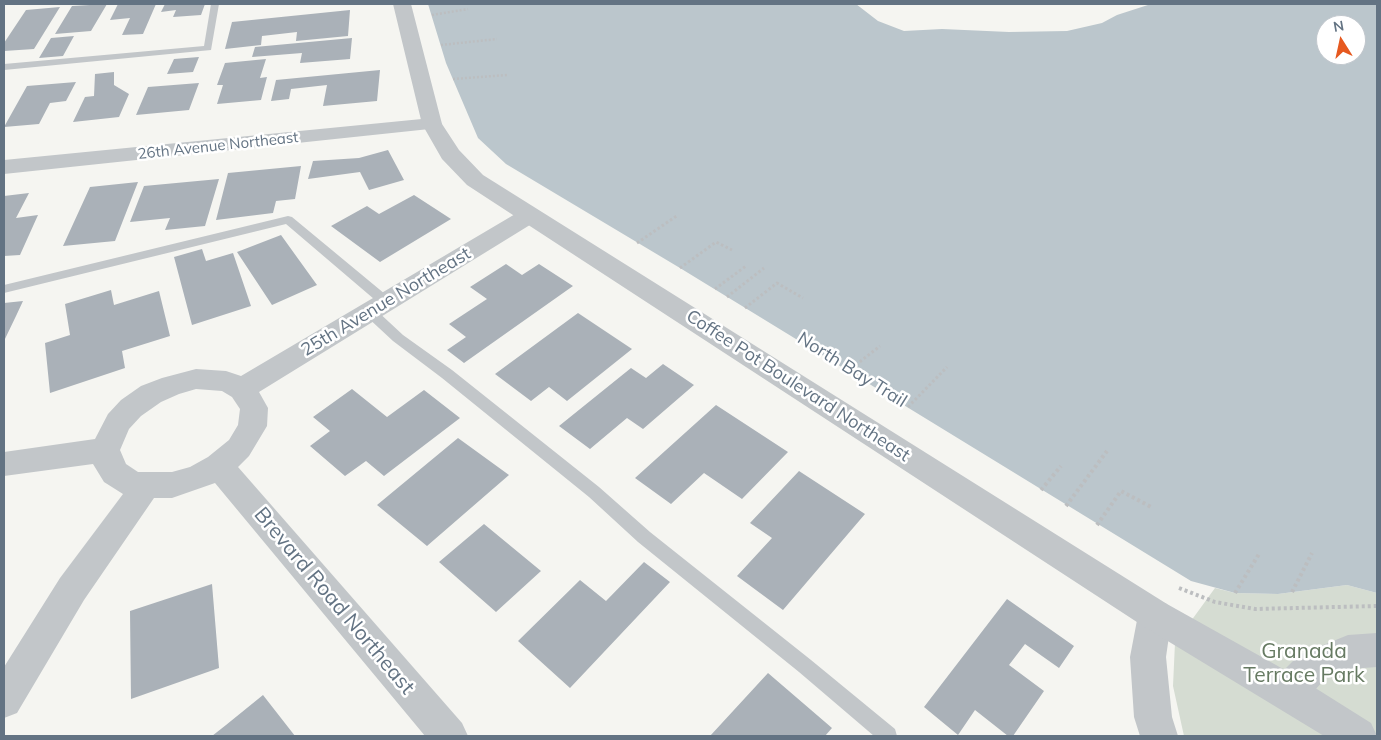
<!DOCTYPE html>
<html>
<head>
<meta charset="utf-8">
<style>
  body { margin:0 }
  #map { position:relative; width:1381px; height:740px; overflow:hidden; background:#f5f5f1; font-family:Mulish,sans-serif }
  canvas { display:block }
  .frame { position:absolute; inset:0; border:5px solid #637383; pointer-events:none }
  .north { position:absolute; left:1316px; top:15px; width:50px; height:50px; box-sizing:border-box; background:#fff; border:1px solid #c1c7cd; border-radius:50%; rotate:350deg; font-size:14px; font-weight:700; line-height:20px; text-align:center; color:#637383 }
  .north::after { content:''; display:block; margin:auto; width:18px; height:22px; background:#e65920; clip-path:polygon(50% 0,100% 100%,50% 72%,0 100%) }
</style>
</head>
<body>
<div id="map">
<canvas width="1381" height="740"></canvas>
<div class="frame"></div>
<div class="north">N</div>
</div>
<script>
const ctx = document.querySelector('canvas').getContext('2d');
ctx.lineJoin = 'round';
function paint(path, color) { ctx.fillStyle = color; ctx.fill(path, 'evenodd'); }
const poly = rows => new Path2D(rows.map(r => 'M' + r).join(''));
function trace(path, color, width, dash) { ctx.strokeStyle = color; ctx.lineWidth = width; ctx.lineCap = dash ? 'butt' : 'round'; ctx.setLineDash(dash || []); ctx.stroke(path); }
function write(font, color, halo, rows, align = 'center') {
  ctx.font = font + ' Mulish,sans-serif'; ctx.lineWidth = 5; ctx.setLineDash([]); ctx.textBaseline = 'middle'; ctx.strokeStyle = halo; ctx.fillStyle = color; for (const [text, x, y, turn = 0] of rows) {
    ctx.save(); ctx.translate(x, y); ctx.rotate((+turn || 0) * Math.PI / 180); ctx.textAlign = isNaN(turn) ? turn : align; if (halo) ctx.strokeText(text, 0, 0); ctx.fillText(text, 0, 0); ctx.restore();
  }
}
paint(poly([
  [1347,585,1377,593,1377,736,1184,736,1173,686,1175,643,1215,588,1235,593,1278,594]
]), '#d5dcd2');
paint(poly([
  [428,4,856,4,878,21,904,31,942,29,1009,32,1067,31,1102,23,1117,15,1151,4,1377,4,1377,593,1347,585,1278,594,1235,593,1191,581,680,268,506,164,478,138,446,63],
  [1326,25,1356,25,1356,55,1326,55]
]), '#bbc6cc');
paint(poly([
  [107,4,91,31,55,34,72,6],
  [118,4,156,4,143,34,122,35,130,18,110,20],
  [165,4,205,4,201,15,173,17,176,10,161,12],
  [60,7,34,49,4,51,4,43,26,10],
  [350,10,348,36,296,41,297,32,262,36,261,45,225,49,232,22],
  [74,36,63,56,39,58,51,38],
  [352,38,350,59,300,63,302,53,252,57,255,47],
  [199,57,193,72,167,74,174,59],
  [266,59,260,78,267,77,261,100,217,104,223,85,217,85,225,63],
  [380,70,377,101,323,106,327,85,291,89,289,99,271,101,276,80],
  [114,72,114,85,129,94,119,117,73,122,85,97,94,96,95,74],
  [76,82,66,101,50,103,39,124,4,127,27,86],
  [199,83,189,110,136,115,148,87],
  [388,150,404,180,369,190,360,172,308,179,313,161,359,158],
  [301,166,295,199,276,201,273,213,216,220,228,173],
  [219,179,205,226,165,230,170,218,130,222,144,186],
  [138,182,115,241,63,246,90,187],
  [29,193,16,218,38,215,20,255,4,256,4,196],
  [414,195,451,219,380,262,331,226,367,206,379,214],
  [281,235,317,285,272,305,237,252],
  [202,249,206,261,233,253,251,306,192,325,174,257],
  [506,264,522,275,539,264,573,286,464,363,447,350,466,337,449,324,487,299,470,287],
  [111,290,114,305,159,291,170,336,122,351,125,368,50,393,45,343,70,335,65,304],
  [23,301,16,316,4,341,4,303],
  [578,313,632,349,567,401,549,387,531,401,495,374],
  [663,364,694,385,643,429,627,418,590,449,559,426,631,368,646,378],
  [352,389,387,417,424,390,460,418,384,476,366,461,345,476,310,446,330,431,313,417],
  [716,405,788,452,742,499,704,473,671,504,635,478],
  [458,438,509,475,427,546,377,505],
  [799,471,865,514,783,610,737,576,772,538,750,523],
  [484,524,541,571,496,612,439,562],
  [644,562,670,582,570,688,518,641,580,580,606,601],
  [212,584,219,668,131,699,130,611],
  [1007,599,1074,646,1059,668,1025,644,1009,665,1044,691,1013,736,1008,736,975,710,958,735,924,707],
  [768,673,832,728,825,736,710,736],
  [263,695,295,736,212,736,226,725]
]), '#aab1b8');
trace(poly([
  [432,15,468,9],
  [441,45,497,39],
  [453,79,507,75]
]), '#bcbec0', 2.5, [2, 2]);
trace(poly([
  [637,243,678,215],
  [680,268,716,242,732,250],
  [715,289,746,266],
  [727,297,764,268],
  [745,308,777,283,803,298],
  [848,371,880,346],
  [908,407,947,367]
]), '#bcbec0', 3, [2.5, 2.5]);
trace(poly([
  [1041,490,1061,466],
  [1066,506,1107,451],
  [1097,525,1121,491,1153,508],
  [1179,588,1215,602,1255,609,1377,606],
  [1292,592,1312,553],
  [1235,593,1259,554]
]), '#bcbec0', 4, [3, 3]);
paint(poly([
  [211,4,219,4,211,50,4,70,4,64,204,46,211,4],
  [288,216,292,217,391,299,392,302,391,305,381,305,286,224,4,293,4,285,288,216],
  [370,307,375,309,403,335,452,370,599,487,650,532,811,660,895,729,897,736,874,736,799,672,638,542,589,497,442,378,393,341,365,315,364,312,365,309,370,307]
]), '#c2c6c9');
paint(poly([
  [432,118,439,120,442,124,439,128,4,174,4,160,432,118],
  [530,208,538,210,542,215,538,220,259,392,268,408,267,426,249,456,238,467,462,723,468,736,425,736,215,483,172,498,154,498,84,600,17,713,4,718,4,667,60,578,123,494,104,482,93,464,4,476,4,452,95,439,108,414,121,400,141,386,162,378,196,369,226,371,241,376,522,210,530,208],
  [196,389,222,391,232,397,240,409,238,425,229,440,208,457,190,467,172,472,138,472,126,464,120,450,129,429,141,416,161,402,179,394,196,389],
  [1155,599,1167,604,1172,615,1166,657,1172,717,1178,736,1140,736,1134,717,1130,657,1138,615,1143,604,1155,599],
  [1377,633,1377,667,1349,669,1325,679,1301,705,1288,710,1275,705,1270,692,1275,679,1299,655,1348,635,1377,633]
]), '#c2c6c9');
paint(poly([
  [393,4,411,4,442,124,459,150,483,175,1167,604,1301,679,1371,723,1377,736,1324,736,1143,626,467,185,442,159,422,124,393,4]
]), '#c2c6c9');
write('15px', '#637383', '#fff', [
  ["26th Avenue Northeast",218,146,-6]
]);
write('18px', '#637383', '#fff', [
  ["25th Avenue Northeast",386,302,-31],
  ["North Bay Trail",852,370,32],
  ["Coffee Pot Boulevard Northeast",798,386,33]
]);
write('21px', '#637383', '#fff', [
  ["Brevard Road Northeast",334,601,50]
]);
write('21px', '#667a62', '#fff', [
  ["Granada",1304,652],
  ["Terrace Park",1304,676]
]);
</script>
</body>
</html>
